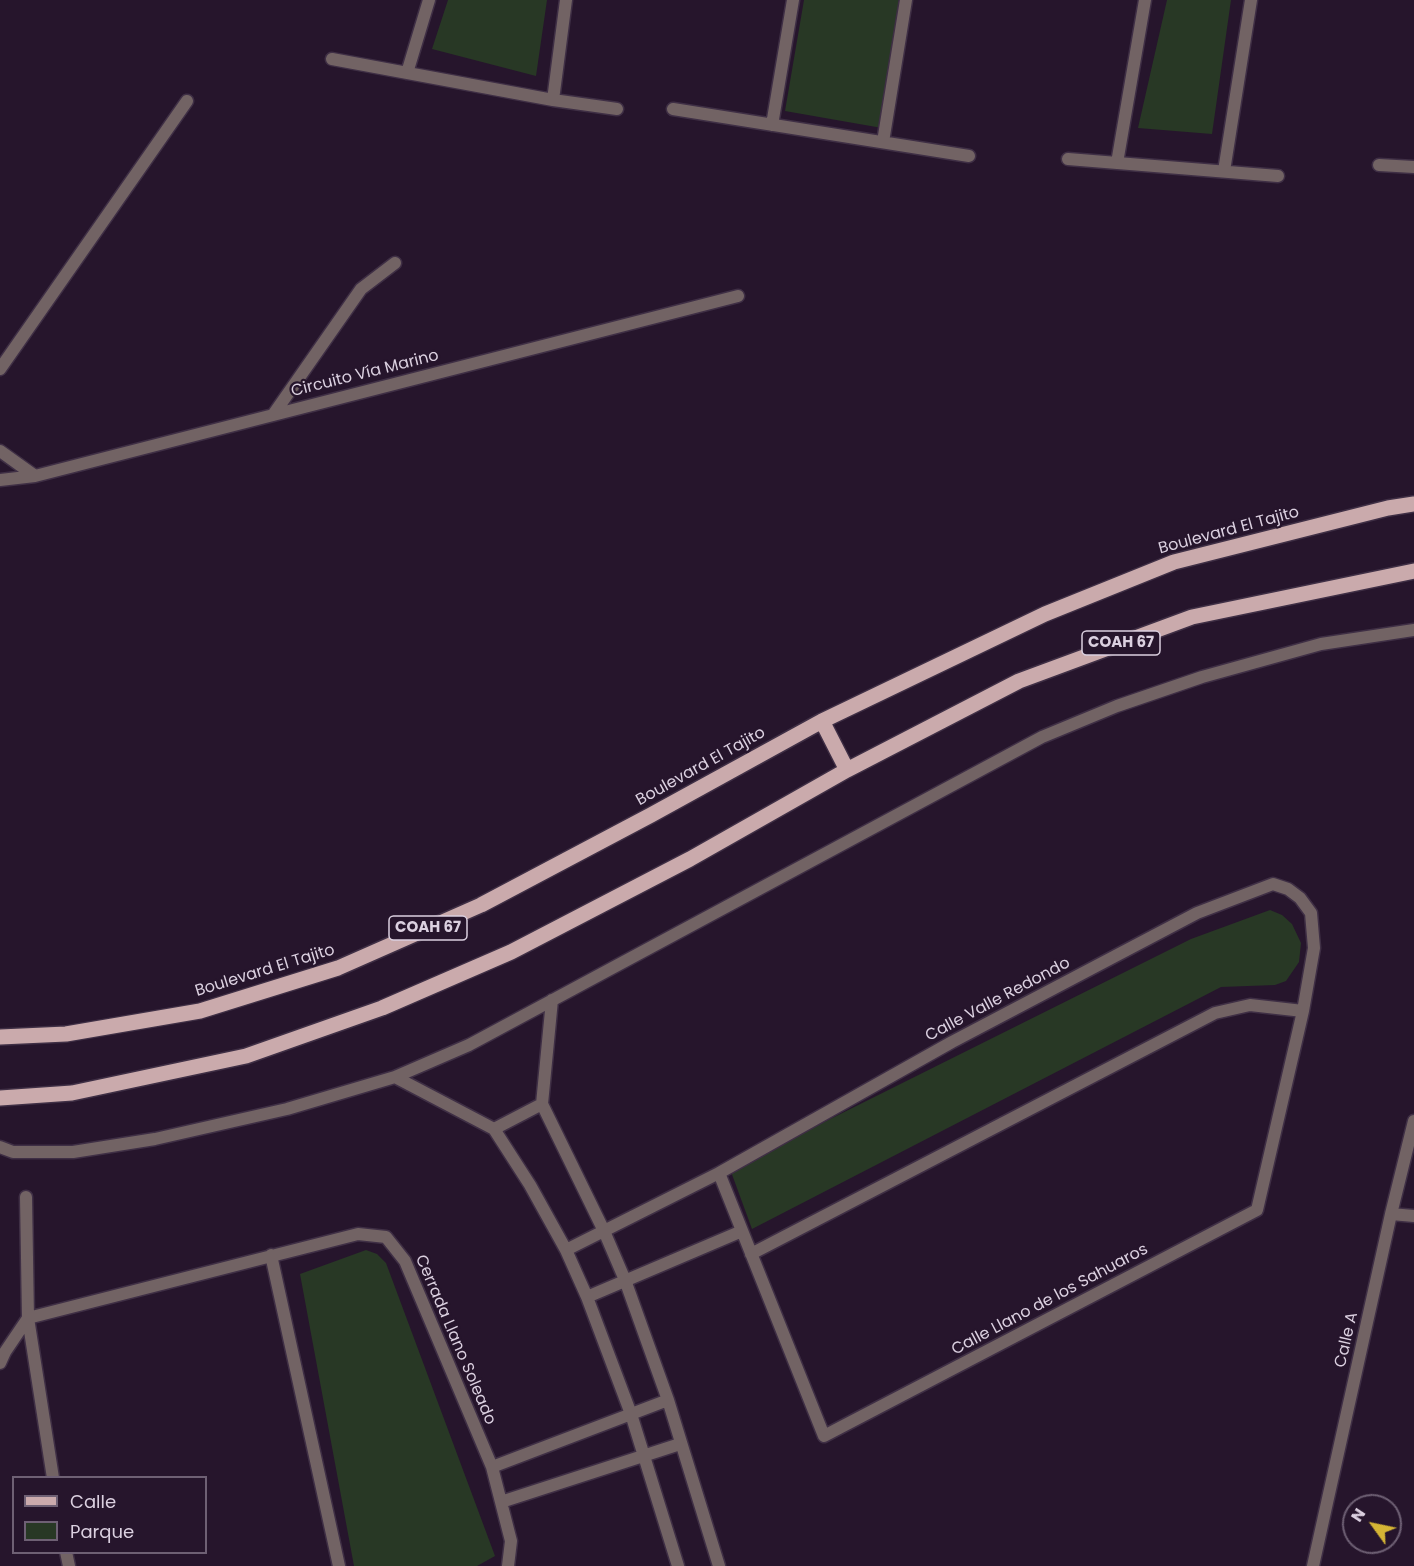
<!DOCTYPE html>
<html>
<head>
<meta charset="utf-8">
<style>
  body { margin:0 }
  #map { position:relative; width:1414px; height:1566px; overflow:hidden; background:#26152c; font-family:Poppins,sans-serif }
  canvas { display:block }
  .legend { position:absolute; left:12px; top:1476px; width:195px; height:78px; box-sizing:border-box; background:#26152c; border:2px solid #6e6074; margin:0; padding:8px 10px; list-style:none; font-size:18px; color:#dbd0e0 }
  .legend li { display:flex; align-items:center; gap:12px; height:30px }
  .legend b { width:30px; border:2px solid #6e6074 }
  .north { position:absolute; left:1342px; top:1494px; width:60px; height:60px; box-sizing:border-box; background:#26152c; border:2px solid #6e6074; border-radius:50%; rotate:303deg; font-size:16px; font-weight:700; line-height:24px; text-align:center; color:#dbd0e0 }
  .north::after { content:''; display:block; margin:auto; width:21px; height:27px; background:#d5b535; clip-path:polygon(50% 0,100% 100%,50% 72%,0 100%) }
</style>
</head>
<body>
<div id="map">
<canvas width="1414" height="1566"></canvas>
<ul class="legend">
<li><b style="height:8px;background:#caaaac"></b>Calle</li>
<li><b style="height:16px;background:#283825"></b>Parque</li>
</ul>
<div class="north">N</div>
</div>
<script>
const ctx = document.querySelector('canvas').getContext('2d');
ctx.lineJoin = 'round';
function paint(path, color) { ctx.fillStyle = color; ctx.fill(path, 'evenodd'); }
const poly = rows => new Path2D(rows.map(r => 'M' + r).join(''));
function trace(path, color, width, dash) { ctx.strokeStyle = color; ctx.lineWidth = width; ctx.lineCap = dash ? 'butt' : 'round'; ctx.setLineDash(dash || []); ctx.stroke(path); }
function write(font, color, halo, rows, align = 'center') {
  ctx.font = font + ' Poppins,sans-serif'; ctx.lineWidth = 4.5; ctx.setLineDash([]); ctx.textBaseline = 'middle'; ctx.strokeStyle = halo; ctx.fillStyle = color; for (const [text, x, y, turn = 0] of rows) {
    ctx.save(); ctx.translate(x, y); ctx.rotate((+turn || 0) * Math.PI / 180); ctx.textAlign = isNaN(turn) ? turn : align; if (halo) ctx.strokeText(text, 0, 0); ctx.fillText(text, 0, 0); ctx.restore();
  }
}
paint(poly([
  [448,0,547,0,536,76,432,49],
  [804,0,899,0,882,128,785,111],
  [1167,0,1231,0,1212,134,1138,128],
  [1270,910,1282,915,1292,924,1301,943,1299,962,1286,981,1275,985,1221,987,752,1229,730,1169,1191,939],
  [366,1250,377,1254,386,1263,495,1556,477,1566,354,1566,300,1274]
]), '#283825');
const street = poly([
  [332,59,553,100,617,109],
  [407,73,429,0],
  [553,100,566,0],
  [673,109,969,156],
  [772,125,793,0],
  [883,142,906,0],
  [1068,159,1278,176],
  [1117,163,1145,0],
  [1379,165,1414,167],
  [1224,171,1251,0],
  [0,369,187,101],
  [273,415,361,289,395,263],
  [0,451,35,476],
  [0,480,35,476,738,296],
  [552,1000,542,1104,604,1231,625,1280,668,1400,719,1566],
  [395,1077,494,1129,530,1185,566,1250,587,1297,631,1414,678,1566],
  [494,1129,542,1104],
  [0,1147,13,1152,73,1152,155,1139,287,1109,395,1077,469,1045,1042,737,1117,706,1202,677,1321,644,1414,630],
  [26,1197,28,1318,53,1478],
  [1391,1214,1414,1216],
  [566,1250,719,1173,952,1042,1197,913,1273,884,1288,889,1300,898,1311,913,1314,948,1303,1011,1257,1210,824,1436,719,1173],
  [751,1254,1215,1013,1250,1005,1303,1011],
  [271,1255,339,1566],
  [587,1297,742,1231],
  [0,1363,5,1352,28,1318,358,1234,386,1237,405,1261,492,1467,511,1541,508,1566],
  [492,1467,668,1400],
  [501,1502,680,1444],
  [66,1552,69,1566],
  [1313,1566,1391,1214,1414,1121]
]);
const primary = poly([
  [822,721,847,770],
  [0,1037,66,1034,200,1011,338,968,481,905,651,815,822,721,1045,614,1174,562,1388,508,1414,504],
  [0,1098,72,1093,246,1056,382,1008,511,952,690,859,847,770,1019,681,1192,617,1414,571]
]);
trace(street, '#3f2f45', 15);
trace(primary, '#3f2f45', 18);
trace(street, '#726364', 12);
trace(primary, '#caaaac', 15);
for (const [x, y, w] of [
  [1121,643,78],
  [428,928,78]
]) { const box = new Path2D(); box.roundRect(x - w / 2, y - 12, w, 24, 4.5); ctx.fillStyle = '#26152c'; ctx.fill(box); trace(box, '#dbd0e0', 1.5); }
write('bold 15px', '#dbd0e0', null, [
  ["COAH 67",1121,643],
  ["COAH 67",428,928]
]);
write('16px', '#dbd0e0', '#26152c', [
  ["Circuito Vía Marino",365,374,-14],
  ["Boulevard El Tajito",1229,531,-15],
  ["Boulevard El Tajito",701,767,-29],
  ["Boulevard El Tajito",265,971,-17],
  ["Calle Valle Redondo",998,1000,-28],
  ["Calle Llano de los Sahuaros",1050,1300,-28],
  ["Cerrada Llano Soleado",455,1340,67],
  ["Calle A",1347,1340,-77]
]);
</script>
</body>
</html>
